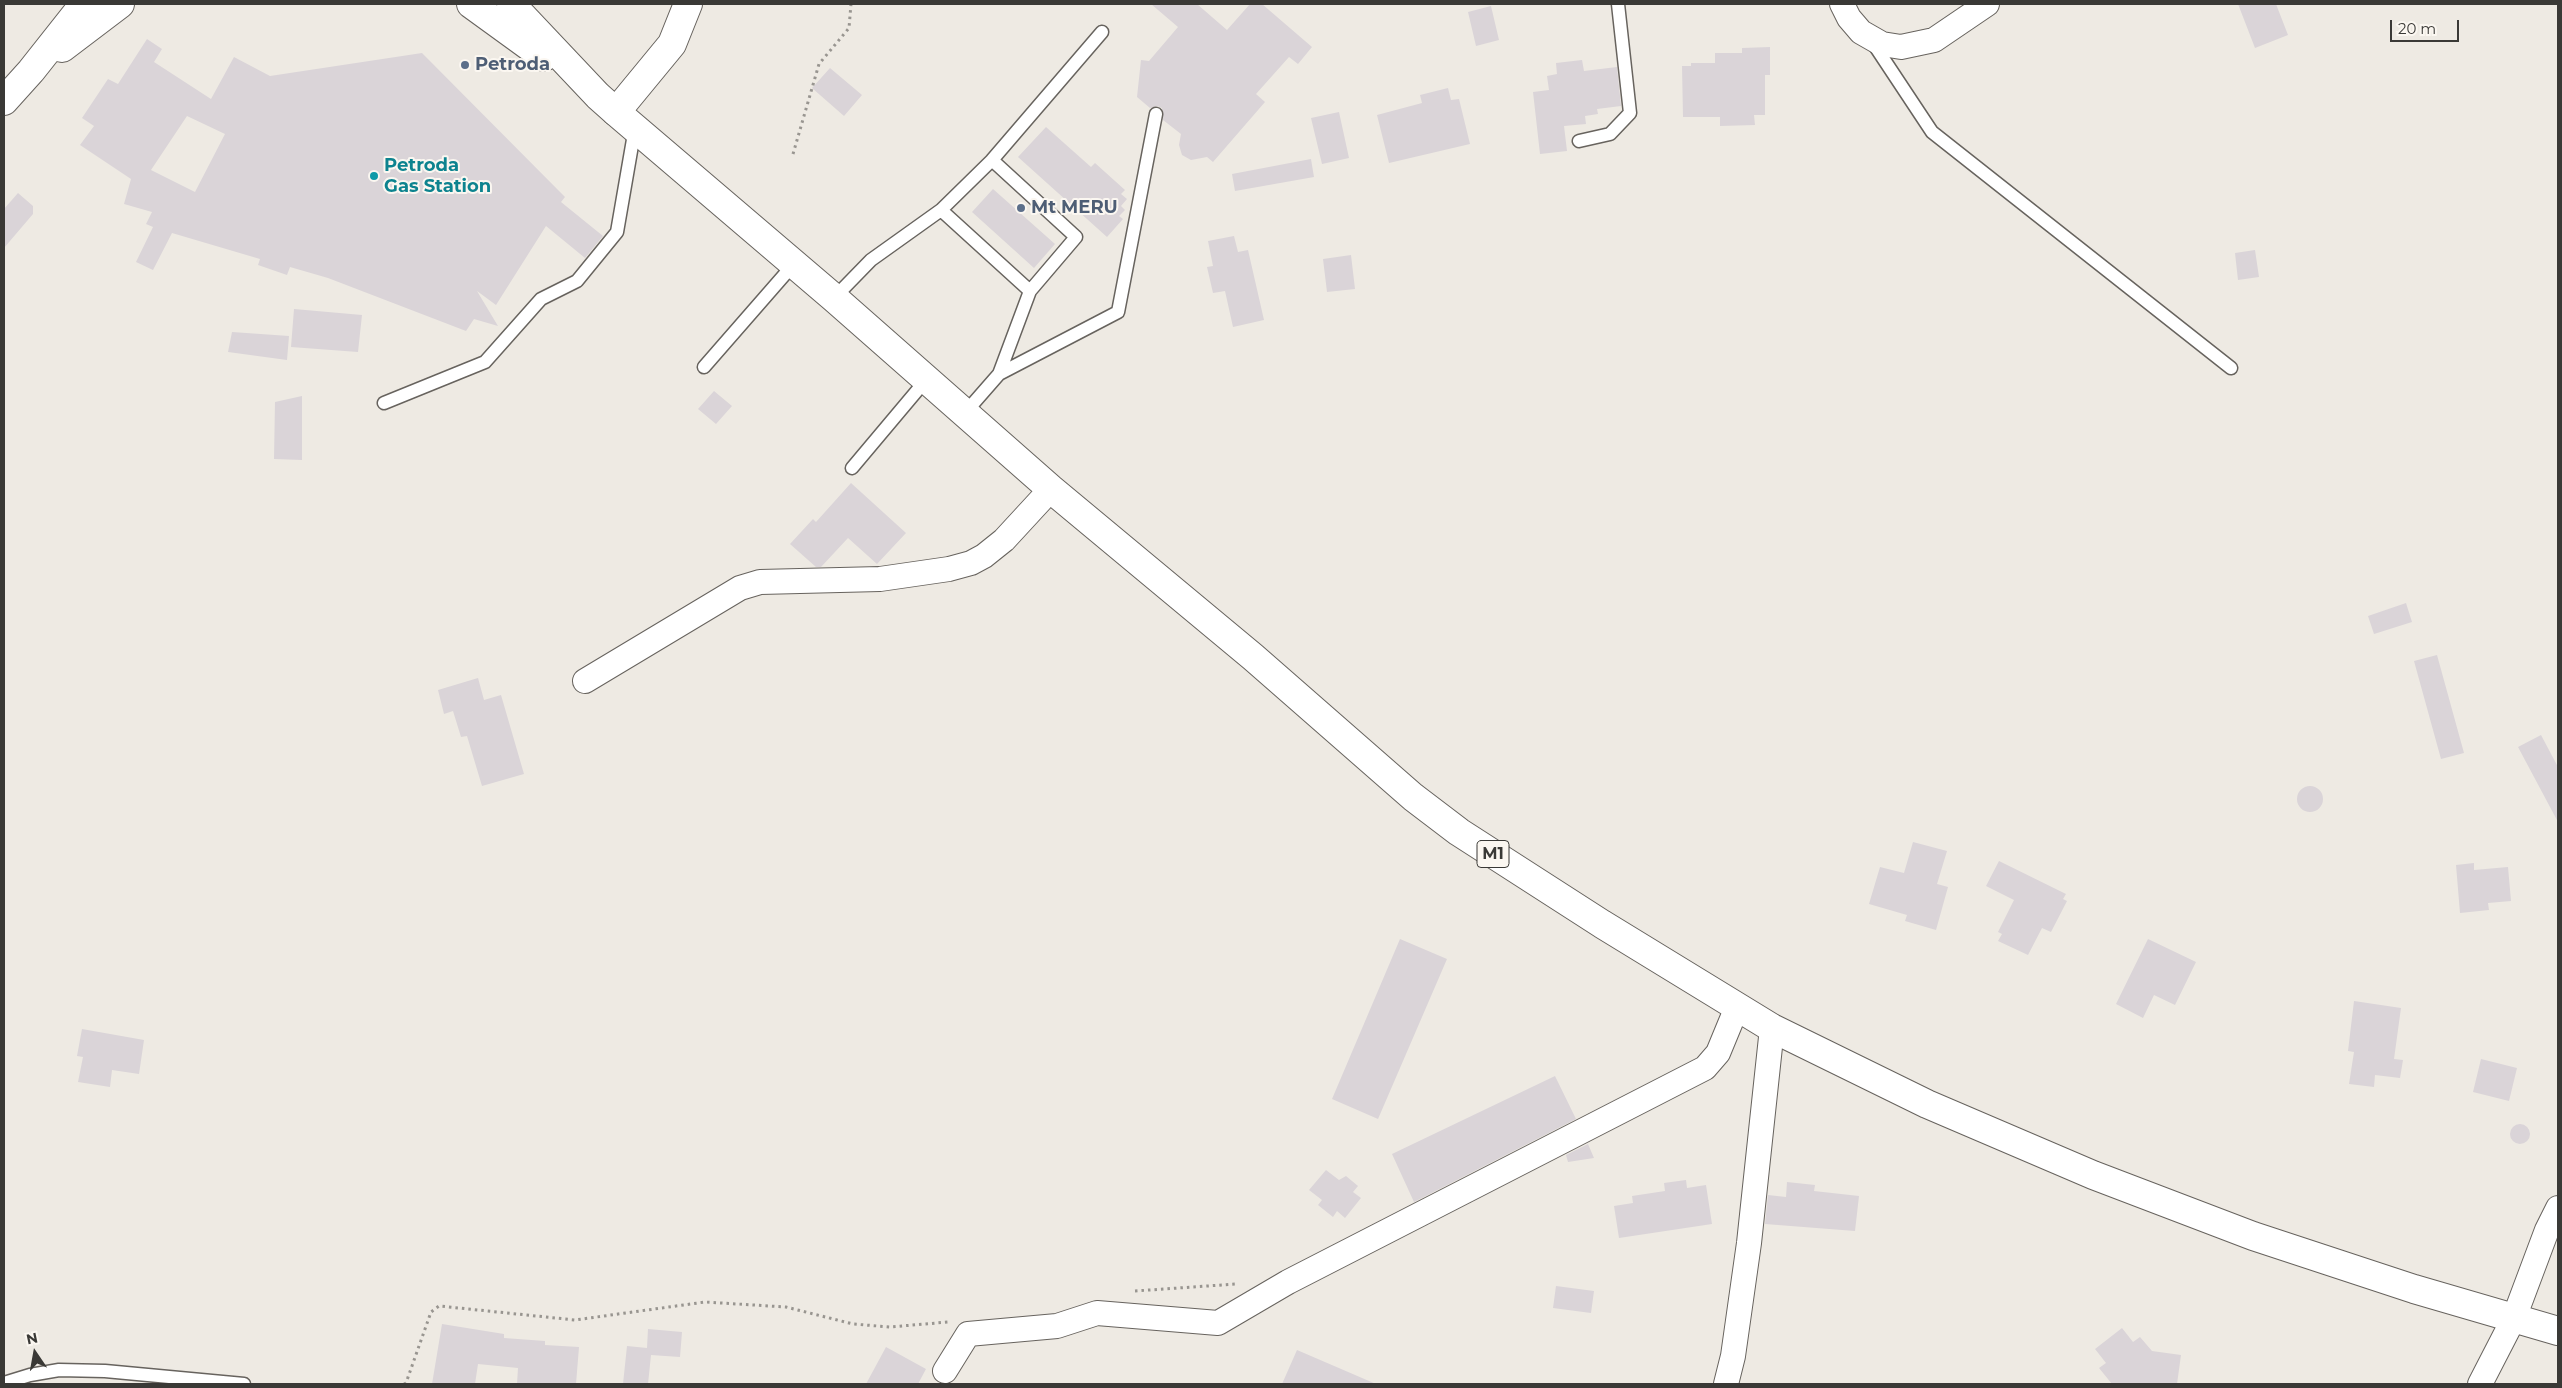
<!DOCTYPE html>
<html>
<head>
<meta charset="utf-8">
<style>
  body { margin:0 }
  #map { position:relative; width:2562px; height:1388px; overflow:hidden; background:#eeeae3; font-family:Montserrat,sans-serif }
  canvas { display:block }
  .frame { position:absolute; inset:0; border:5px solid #3a3936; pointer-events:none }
  .north { position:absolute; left:10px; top:1328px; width:50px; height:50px; -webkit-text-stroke:4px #fbf7f1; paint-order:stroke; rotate:348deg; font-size:14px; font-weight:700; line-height:20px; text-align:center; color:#3a3936 }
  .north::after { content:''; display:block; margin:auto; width:18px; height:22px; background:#3a3936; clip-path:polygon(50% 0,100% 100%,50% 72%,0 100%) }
  .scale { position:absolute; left:2390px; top:20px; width:69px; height:22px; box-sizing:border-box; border:2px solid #3a3936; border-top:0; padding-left:6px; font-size:15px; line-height:18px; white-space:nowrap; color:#3a3936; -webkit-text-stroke:4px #fbf7f1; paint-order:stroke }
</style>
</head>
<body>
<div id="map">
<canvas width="2562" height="1388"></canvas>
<div class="frame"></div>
<div class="north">N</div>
<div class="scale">20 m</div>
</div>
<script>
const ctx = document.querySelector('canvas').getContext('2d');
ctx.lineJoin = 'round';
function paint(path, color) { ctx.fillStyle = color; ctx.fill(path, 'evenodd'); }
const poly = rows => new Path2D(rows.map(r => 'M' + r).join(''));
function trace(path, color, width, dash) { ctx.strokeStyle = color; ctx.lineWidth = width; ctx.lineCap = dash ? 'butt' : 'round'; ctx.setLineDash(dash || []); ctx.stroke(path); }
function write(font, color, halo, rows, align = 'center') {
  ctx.font = font + ' Montserrat,sans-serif'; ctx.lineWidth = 4; ctx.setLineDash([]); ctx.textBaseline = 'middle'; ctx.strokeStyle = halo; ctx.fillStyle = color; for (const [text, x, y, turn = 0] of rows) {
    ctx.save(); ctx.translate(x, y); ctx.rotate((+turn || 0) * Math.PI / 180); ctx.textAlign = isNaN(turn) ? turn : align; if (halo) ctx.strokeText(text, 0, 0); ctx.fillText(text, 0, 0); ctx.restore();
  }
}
paint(poly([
  [1151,4,1197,4,1227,30,1250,4,1262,4,1312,47,1298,64,1289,57,1256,94,1265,102,1213,162,1207,157,1191,160,1182,155,1179,145,1181,134,1163,120,1162,108,1157,106,1150,108,1137,97,1141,60,1149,61,1178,27],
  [2238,4,2276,4,2288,35,2255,48],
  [1491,6,1499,40,1476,46,1468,12],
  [147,39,162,49,154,62,211,99,234,57,270,76,422,53,565,197,561,202,603,236,585,258,546,226,496,305,477,291,498,326,474,319,466,331,328,278,290,267,287,275,258,265,260,259,172,233,153,270,136,262,153,227,146,224,152,212,124,204,131,179,80,145,94,126,82,118,108,79,118,84],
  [187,116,225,134,195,192,151,170],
  [1770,47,1770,75,1765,75,1765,115,1754,115,1755,125,1720,126,1720,117,1683,117,1682,66,1691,66,1691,63,1715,63,1715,53,1742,53,1742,48],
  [1582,60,1584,71,1617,67,1621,106,1597,109,1598,114,1585,116,1586,124,1564,126,1567,151,1540,154,1533,92,1549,90,1547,76,1557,74,1556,63],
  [830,68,862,95,844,116,812,88],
  [1448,88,1451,100,1459,99,1470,144,1389,163,1377,115,1422,103,1420,95],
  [1339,112,1349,158,1322,164,1311,118],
  [1046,127,1091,167,1095,163,1125,190,1121,194,1127,199,1121,206,1125,210,1119,216,1123,219,1107,237,1018,157],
  [1311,159,1314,177,1235,191,1232,174],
  [993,189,1055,244,1034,268,972,212],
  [18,193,33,206,33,214,4,248,4,209],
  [1234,236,1238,252,1248,250,1264,320,1233,327,1225,291,1213,293,1207,267,1213,266,1208,241],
  [2255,250,2259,277,2238,280,2235,253],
  [1351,255,1355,289,1327,292,1323,259],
  [294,309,362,315,358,352,291,347],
  [232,332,289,336,287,360,228,352],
  [714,391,732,406,716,424,698,409],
  [302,396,302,460,274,459,275,402],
  [851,483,906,533,877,564,848,538,821,567,816,567,790,544,813,519,816,522],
  [2406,603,2412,622,2374,634,2368,616],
  [2437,655,2464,753,2441,759,2414,661],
  [478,678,484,700,501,695,524,774,482,786,467,736,461,737,453,711,444,714,438,690],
  [2541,735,2558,767,2558,822,2518,747],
  '2297 799a13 13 0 1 1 26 0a13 13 0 1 1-26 0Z',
  [1913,842,1947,851,1937,884,1948,887,1936,930,1905,921,1907,915,1869,904,1880,867,1904,873],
  [1999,861,2066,894,2063,899,2067,901,2051,932,2042,928,2028,955,1998,941,2002,934,1998,932,2014,900,1986,886],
  [2474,863,2474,870,2508,867,2511,901,2488,903,2489,910,2460,913,2456,865],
  [1400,939,1447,959,1378,1119,1332,1099],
  [2148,939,2196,962,2175,1005,2154,995,2143,1018,2116,1004],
  [2354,1001,2401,1008,2394,1059,2403,1060,2400,1078,2375,1075,2374,1087,2349,1084,2354,1052,2348,1051],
  [82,1029,144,1040,139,1074,112,1070,110,1087,78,1082,83,1057,77,1056],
  [2481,1059,2517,1068,2509,1101,2473,1092],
  [1555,1076,1576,1119,1414,1202,1392,1154],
  '2510 1134a10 10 0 1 1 20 0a10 10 0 1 1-20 0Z',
  [1588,1144,1594,1158,1568,1162,1566,1155],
  [1326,1170,1339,1180,1346,1176,1358,1186,1353,1192,1361,1198,1345,1218,1337,1211,1333,1217,1318,1205,1322,1200,1309,1190],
  [1686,1180,1687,1188,1706,1185,1712,1224,1619,1238,1614,1206,1633,1203,1632,1196,1665,1191,1664,1183],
  [1787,1182,1815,1185,1814,1191,1859,1196,1855,1231,1765,1224,1768,1195,1786,1197],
  [1556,1286,1594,1291,1591,1313,1553,1308],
  [442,1324,504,1334,504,1338,545,1341,545,1345,579,1347,576,1384,517,1384,518,1368,478,1364,475,1384,432,1384],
  [2122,1328,2133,1342,2140,1337,2152,1351,2181,1355,2177,1384,2112,1384,2099,1368,2106,1363,2095,1349],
  [648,1329,682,1332,680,1357,651,1355,648,1384,623,1384,627,1346,647,1348],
  [886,1347,926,1369,918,1384,866,1384],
  [1297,1350,1376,1384,1282,1384]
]), '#dad4d8');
const service = poly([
  [1873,43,1932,132,2231,368],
  [1579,141,1610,134,1630,113,1618,4],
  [992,160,1102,32],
  [941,210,992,160,1076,237,1030,291],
  [834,298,871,260,941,210,1030,291,999,374,964,414],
  [704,367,793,265],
  [999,374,1118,312,1156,114],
  [384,403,485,362,541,299,577,281,617,232,635,128],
  [852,468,926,380],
  [4,1383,30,1375,59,1370,105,1371,244,1384]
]);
const minor = poly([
  [1842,4,1849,18,1861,32,1882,44,1901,47,1934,40,1987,4],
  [585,681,740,588,760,582,880,579,949,569,971,563,984,556,1004,540,1051,489],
  [945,1371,968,1334,1057,1326,1097,1313,1218,1323,1288,1282,1705,1068,1718,1053,1737,1007],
  [1726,1384,1733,1356,1749,1243,1772,1028],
  [2480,1384,2514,1318,2547,1230,2558,1208]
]);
const tertiary = poly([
  [616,112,672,44,688,4]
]);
const primary = poly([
  [62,48,120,4],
  [4,101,31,71,84,4]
]);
const trunk = poly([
  [471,4,544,57],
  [511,4,598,96,616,112,834,298,1051,489,1253,657,1413,797,1459,832,1602,924,1772,1028,1927,1104,2093,1175,2253,1236,2414,1289,2558,1331]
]);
trace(service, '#67635e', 15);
trace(minor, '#67635e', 26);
trace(tertiary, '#67635e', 30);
trace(primary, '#67635e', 30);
trace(trunk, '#67635e', 30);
trace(poly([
  [793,154,819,64,849,28,851,4],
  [1135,1291,1236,1284],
  [404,1384,406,1383,431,1312,439,1306,575,1320,705,1302,786,1307,853,1324,890,1327,948,1322]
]), '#989590', 3, [2.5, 4]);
trace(service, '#fff', 12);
trace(minor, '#fff', 24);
trace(tertiary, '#fff', 28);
trace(primary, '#fff', 28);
trace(trunk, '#fff', 28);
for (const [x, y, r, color] of [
  [465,65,5,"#5c6f8a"],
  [374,176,5,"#0f9aa8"],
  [1021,208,5,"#5c6f8a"]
]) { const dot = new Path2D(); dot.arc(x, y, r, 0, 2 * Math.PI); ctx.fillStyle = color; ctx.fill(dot); trace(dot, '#fbf7f1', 2); }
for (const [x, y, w] of [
  [1493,854,32]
]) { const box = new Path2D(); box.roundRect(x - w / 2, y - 13.5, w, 27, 4); ctx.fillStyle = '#fbf7f1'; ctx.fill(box); trace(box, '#3a3936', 1); }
write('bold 16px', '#3a3936', null, [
  ["M1",1493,854]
]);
write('bold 18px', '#4e5e75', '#fbf7f1', [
  ["Petroda",475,65],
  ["Mt MERU",1031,208]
], 'left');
write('bold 18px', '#0d838f', '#fbf7f1', [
  ["Petroda",384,166],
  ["Gas Station",384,187]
], 'left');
</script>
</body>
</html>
